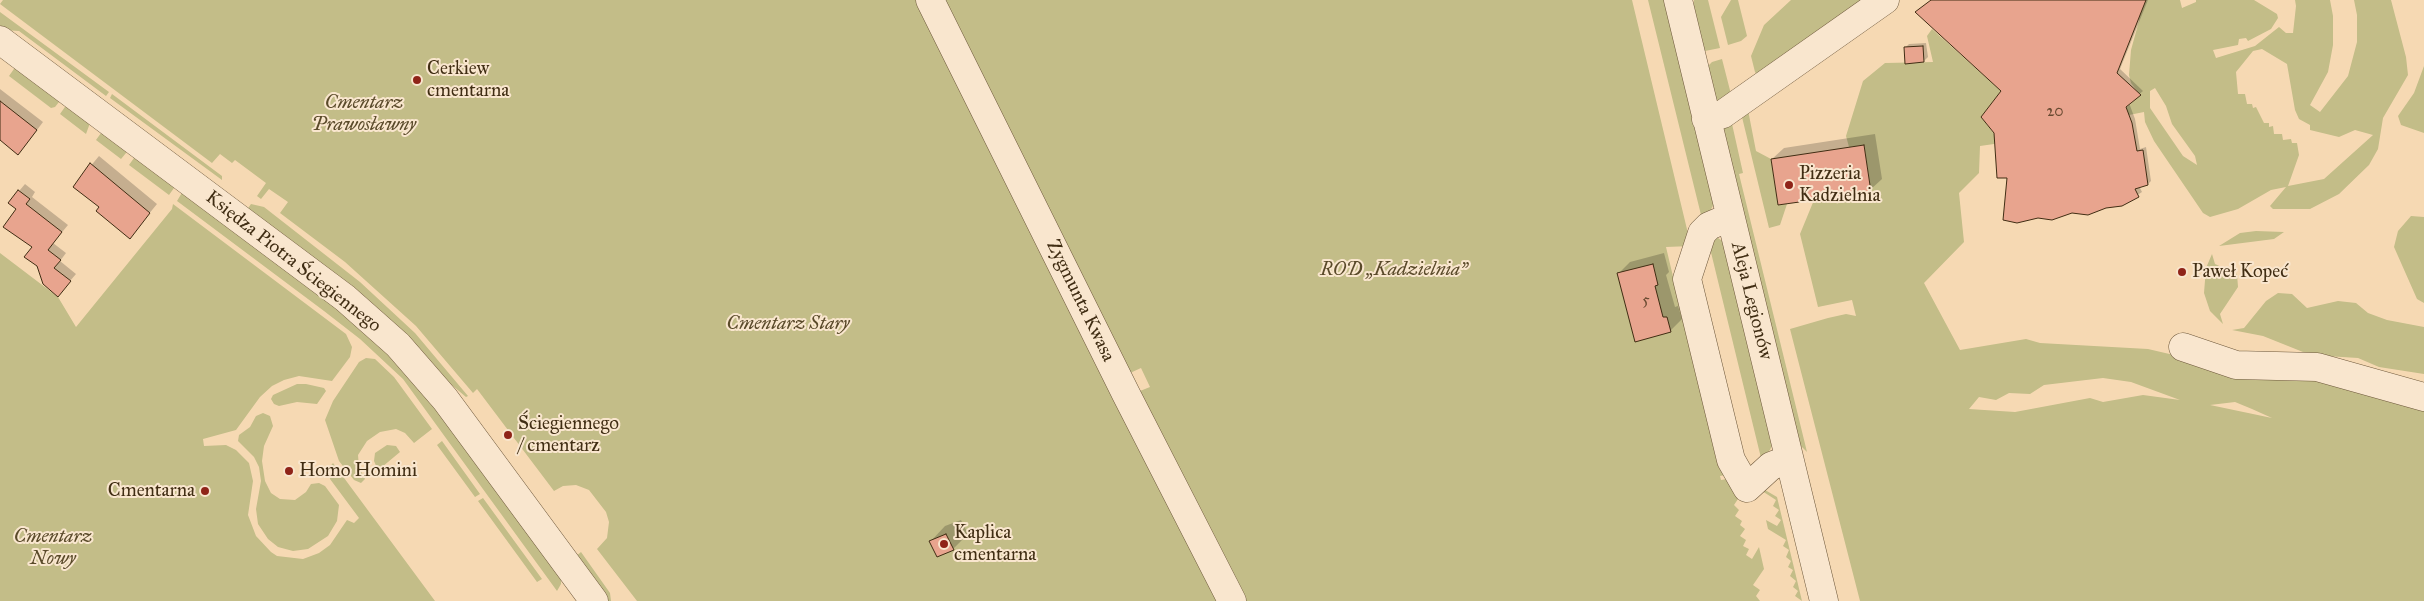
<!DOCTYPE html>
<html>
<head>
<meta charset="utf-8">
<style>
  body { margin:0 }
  canvas { display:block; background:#f6d9b3 }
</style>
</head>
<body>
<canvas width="2424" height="601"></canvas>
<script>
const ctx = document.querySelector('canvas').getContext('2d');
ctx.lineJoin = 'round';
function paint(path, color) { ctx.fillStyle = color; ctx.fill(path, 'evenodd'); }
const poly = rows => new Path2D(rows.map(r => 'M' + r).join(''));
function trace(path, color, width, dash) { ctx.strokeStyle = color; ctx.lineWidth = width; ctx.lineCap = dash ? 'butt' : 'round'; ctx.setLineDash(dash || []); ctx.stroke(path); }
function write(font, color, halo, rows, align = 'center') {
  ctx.font = font + ' "IM FELL Great Primer",serif'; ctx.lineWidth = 4; ctx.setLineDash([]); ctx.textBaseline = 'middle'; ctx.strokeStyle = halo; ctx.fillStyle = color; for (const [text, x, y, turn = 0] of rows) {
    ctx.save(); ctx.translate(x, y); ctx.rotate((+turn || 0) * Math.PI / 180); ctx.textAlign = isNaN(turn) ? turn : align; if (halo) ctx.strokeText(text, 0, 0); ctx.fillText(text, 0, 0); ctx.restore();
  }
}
paint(poly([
  [3,0,919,0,1223,601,637,601,597,549,607,538,609,522,606,512,589,490,576,485,563,486,554,491,477,389,473,393,416,326,345,262,280,213,288,202,269,189,261,199,257,196,266,183,235,160,232,163,220,154,212,163,0,4],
  [940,0,1632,0,1691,246,1666,247,1694,365,1731,474,1720,476,1721,480,1733,478,1738,499,1734,505,1739,510,1735,516,1742,521,1740,525,1745,529,1740,536,1746,540,1743,546,1749,549,1746,555,1752,559,1759,547,1764,569,1753,585,1760,590,1756,596,1760,601,1246,601,1140,391,1150,387,1141,368,1130,373],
  [1648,0,1666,0,1714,204,1703,223],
  [1694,0,1708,0,1720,48,1705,51,1693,15],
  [1731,0,1738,0,1747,36,1741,41,1728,45,1721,17],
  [1791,0,1879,0,1761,80,1755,72,1751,56,1764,25],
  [2140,0,2180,0,2182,8,2196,2,2196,0,2254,0,2277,14,2278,18,2271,29,2248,41,2246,38,2239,39,2238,45,2213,50,2216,58,2255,46,2279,27,2286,33,2293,33,2296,6,2295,0,2330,0,2333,16,2333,45,2328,72,2310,105,2320,112,2348,76,2357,42,2357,15,2354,0,2391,0,2406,57,2408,75,2383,118,2378,149,2369,165,2339,194,2310,209,2273,209,2270,206,2286,187,2271,190,2238,209,2210,217,2203,213,2154,141,2145,122,2144,112,2124,116,2122,112,2140,95,2131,83,2129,75,2131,50,2139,21],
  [2262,49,2287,64,2295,110,2299,119,2310,125,2310,130,2339,137,2355,130,2373,135,2324,179,2288,186,2299,155,2297,143,2292,143,2291,139,2283,140,2282,134,2274,134,2273,126,2269,127,2269,123,2264,123,2256,107,2253,108,2252,104,2247,104,2245,94,2238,94,2236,72,2253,51],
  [2155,88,2166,106,2172,124,2195,156,2197,165,2183,156,2150,108,2150,91],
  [0,12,109,92,106,96,19,31,4,30,0,25],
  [1932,29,2001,91,1981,117,2001,143,1980,146,1979,173,1959,193,1964,242,1924,283,1960,350,2026,339,2040,343,2148,349,2178,356,2203,369,2294,372,2424,405,2424,601,1860,601,1790,329,1828,318,1846,314,1856,316,1852,300,1818,307,1800,234,1814,200,1871,191,1864,145,1849,147,1846,136,1863,81,1885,63,1933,62,1927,36],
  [2103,378,2131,382,2180,400,2143,395,2103,402,2090,398,2015,412,1969,409,1979,397,1996,400,2009,393,2030,394,2044,385],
  [2235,402,2252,409,2272,418,2210,405],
  [1722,59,1733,102,1717,107,1707,67,1712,62],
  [16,66,58,96,59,102,55,107,51,108,9,76],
  [2424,66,2424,133,2401,125,2398,116,2414,93],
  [112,94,222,176,222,180,110,98],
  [67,104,90,123,86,134,60,114],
  [1748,110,1756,151,1771,159,1778,205,1787,204,1780,225,1769,228,1741,113],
  [1730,115,1743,173,1739,174,1807,452,1796,441,1719,123],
  [101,133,109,135,126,147,126,153,121,159,96,140],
  [134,158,141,159,173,183,174,188,169,195,129,165],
  [183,191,346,313,413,377,561,577,561,584,557,591,403,379,360,339,324,311,177,201],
  [173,204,346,334,352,347,350,357,332,381,299,376,284,380,272,386,260,397,236,430,203,439,204,446,226,445,236,450,249,463,253,481,248,515,256,536,271,552,277,556,303,559,319,553,330,545,347,520,354,523,359,518,330,479,329,468,333,463,435,601,0,601,0,253,58,297,76,327,172,209],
  [251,204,264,207,360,282,415,333,468,396,466,397,246,211],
  [2411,216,2424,217,2424,303,2417,299,2394,247,2398,231],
  [2256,231,2284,232,2274,239,2219,246,2240,233],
  [1714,235,1725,243,1773,443,1770,450,1761,458,1707,236],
  [2212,254,2215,264,2237,274,2238,287,2220,314,2223,324,2210,311,2204,293,2206,268],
  [2278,293,2292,294,2307,308,2338,301,2356,303,2368,313,2387,320,2424,327,2424,374,2379,367,2358,358,2326,356,2323,360,2263,336,2232,330,2244,328,2266,301],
  [366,358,375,359,394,377,432,429,414,443,405,433,396,429,380,432,367,441,358,455,359,467,365,479,361,483,354,480,339,461,325,420,333,401,359,362],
  [297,384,306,384,324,388,326,391,317,404,297,402,279,406,274,404,271,399,273,395],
  [263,413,270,416,273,426,264,446,262,461,265,481,271,493,280,499,295,500,306,492,311,484,319,483,325,486,339,505,337,521,328,536,308,549,293,551,278,547,268,539,258,524,256,509,261,481,259,467,254,457,238,441,239,435,250,427,256,416],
  [442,441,480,494,475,497,437,445],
  [387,445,396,446,400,452,382,467,377,468,374,461,375,453],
  [1760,487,1777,497,1802,601,1795,596,1798,591,1793,587,1796,581,1790,576,1793,570,1788,567,1791,561,1786,557,1789,550,1783,546,1786,540,1768,529,1766,520,1777,526,1781,520,1775,516,1779,510,1773,506,1776,500,1759,489],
  [483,498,542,579,537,582,478,501],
  [581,552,610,593,611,601,608,601,575,557]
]), '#c3bd88');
paint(poly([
  [1931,0,2148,0,2120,69,2143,91,2129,103,2135,119,2140,149,2146,147,2151,181,2148,184,2139,186,2142,192,2122,205,2038,216,2009,176,2003,91],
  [1926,43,1928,57,1924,61,1905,48,1909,44],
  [0,89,43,122,25,146,0,139],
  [1875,134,1882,179,1870,190,1772,159,1784,148],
  [99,156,157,204,130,237,101,207,74,186],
  [25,184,35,192,32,197,68,225,53,243,66,253,60,261,76,274,58,295,18,209,9,203],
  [1664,253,1669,272,1666,275,1675,307,1678,306,1682,319,1670,331,1618,274,1630,262],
  [961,520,968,534,953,549,931,541,945,526]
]), '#0003');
const building = poly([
  [1931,0,2146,0,2117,73,2141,95,2126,107,2132,123,2137,151,2143,150,2148,185,2135,189,2139,197,2122,206,2106,208,2088,215,2072,213,2052,220,2038,218,2017,223,2003,220,2007,178,1997,178,1994,133,1981,117,2001,91,1915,12,1931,0],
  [1923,46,1924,62,1905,64,1904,47,1923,46],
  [0,101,37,130,18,155,0,140,0,101],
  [1864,145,1871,192,1778,205,1771,159,1864,145],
  [90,163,150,213,130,239,96,211,99,207,73,187,90,163],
  [18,190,30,199,26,204,62,232,48,250,61,260,54,268,71,281,58,297,43,284,37,266,24,257,32,247,3,227,16,209,8,203,18,190],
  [1653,264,1658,285,1655,286,1663,317,1667,317,1671,332,1635,342,1617,273,1653,264],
  [946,534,954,550,937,557,929,541,946,534]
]);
paint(building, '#e8a48e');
trace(building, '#402d13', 1);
const minor = poly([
  [930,0,1126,394,1232,601],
  [1678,0,1824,601],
  [0,40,345,298,398,345,445,399,594,601],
  [1706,119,1723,114,1885,0],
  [1730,217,1709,226,1702,233,1687,279,1731,460,1747,488,1771,466,1789,459],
  [2183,347,2236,365,2317,367,2424,397]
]);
trace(minor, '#6e583b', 29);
trace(minor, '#f9e6ce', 28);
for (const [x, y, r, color] of [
  [417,80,5,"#8f2418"],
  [1789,185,5,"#8f2418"],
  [2182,272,5,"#8f2418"],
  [508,435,5,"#8f2418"],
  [289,471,5,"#8f2418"],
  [205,491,5,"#8f2418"],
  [944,544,5,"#8f2418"]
]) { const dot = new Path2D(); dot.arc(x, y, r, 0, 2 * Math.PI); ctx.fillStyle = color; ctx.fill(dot); trace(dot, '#f9e6ce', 2); }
write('16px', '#6a4b32', null, [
  ["20",2055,112],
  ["5",1646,301]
]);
write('19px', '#402d13', '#f9e6ce', [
  ["Cerkiew",427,69],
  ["cmentarna",427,91],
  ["Pizzeria",1799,174],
  ["Kadzielnia",1799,196],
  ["Paweł Kopeć",2192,272],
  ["Ściegiennego",518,424],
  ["/ cmentarz",518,446],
  ["Homo Homini",299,471],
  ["Cmentarna",195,491,"right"],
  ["Kaplica",954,533],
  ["cmentarna",954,555]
], 'left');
write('italic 19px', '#5a4a2a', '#f9e6ce', [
  ["Cmentarz",364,103],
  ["Prawosławny",364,125],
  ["ROD „Kadzielnia”",1394,270],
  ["Cmentarz Stary",788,324],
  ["Cmentarz",53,537],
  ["Nowy",53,559]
]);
write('19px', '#402d13', '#f9e6ce', [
  ["Księdza Piotra Ściegiennego",293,262,38],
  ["Zygmunta Kwasa",1080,301,64],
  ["Aleja Legionów",1751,301,76]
]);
</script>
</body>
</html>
